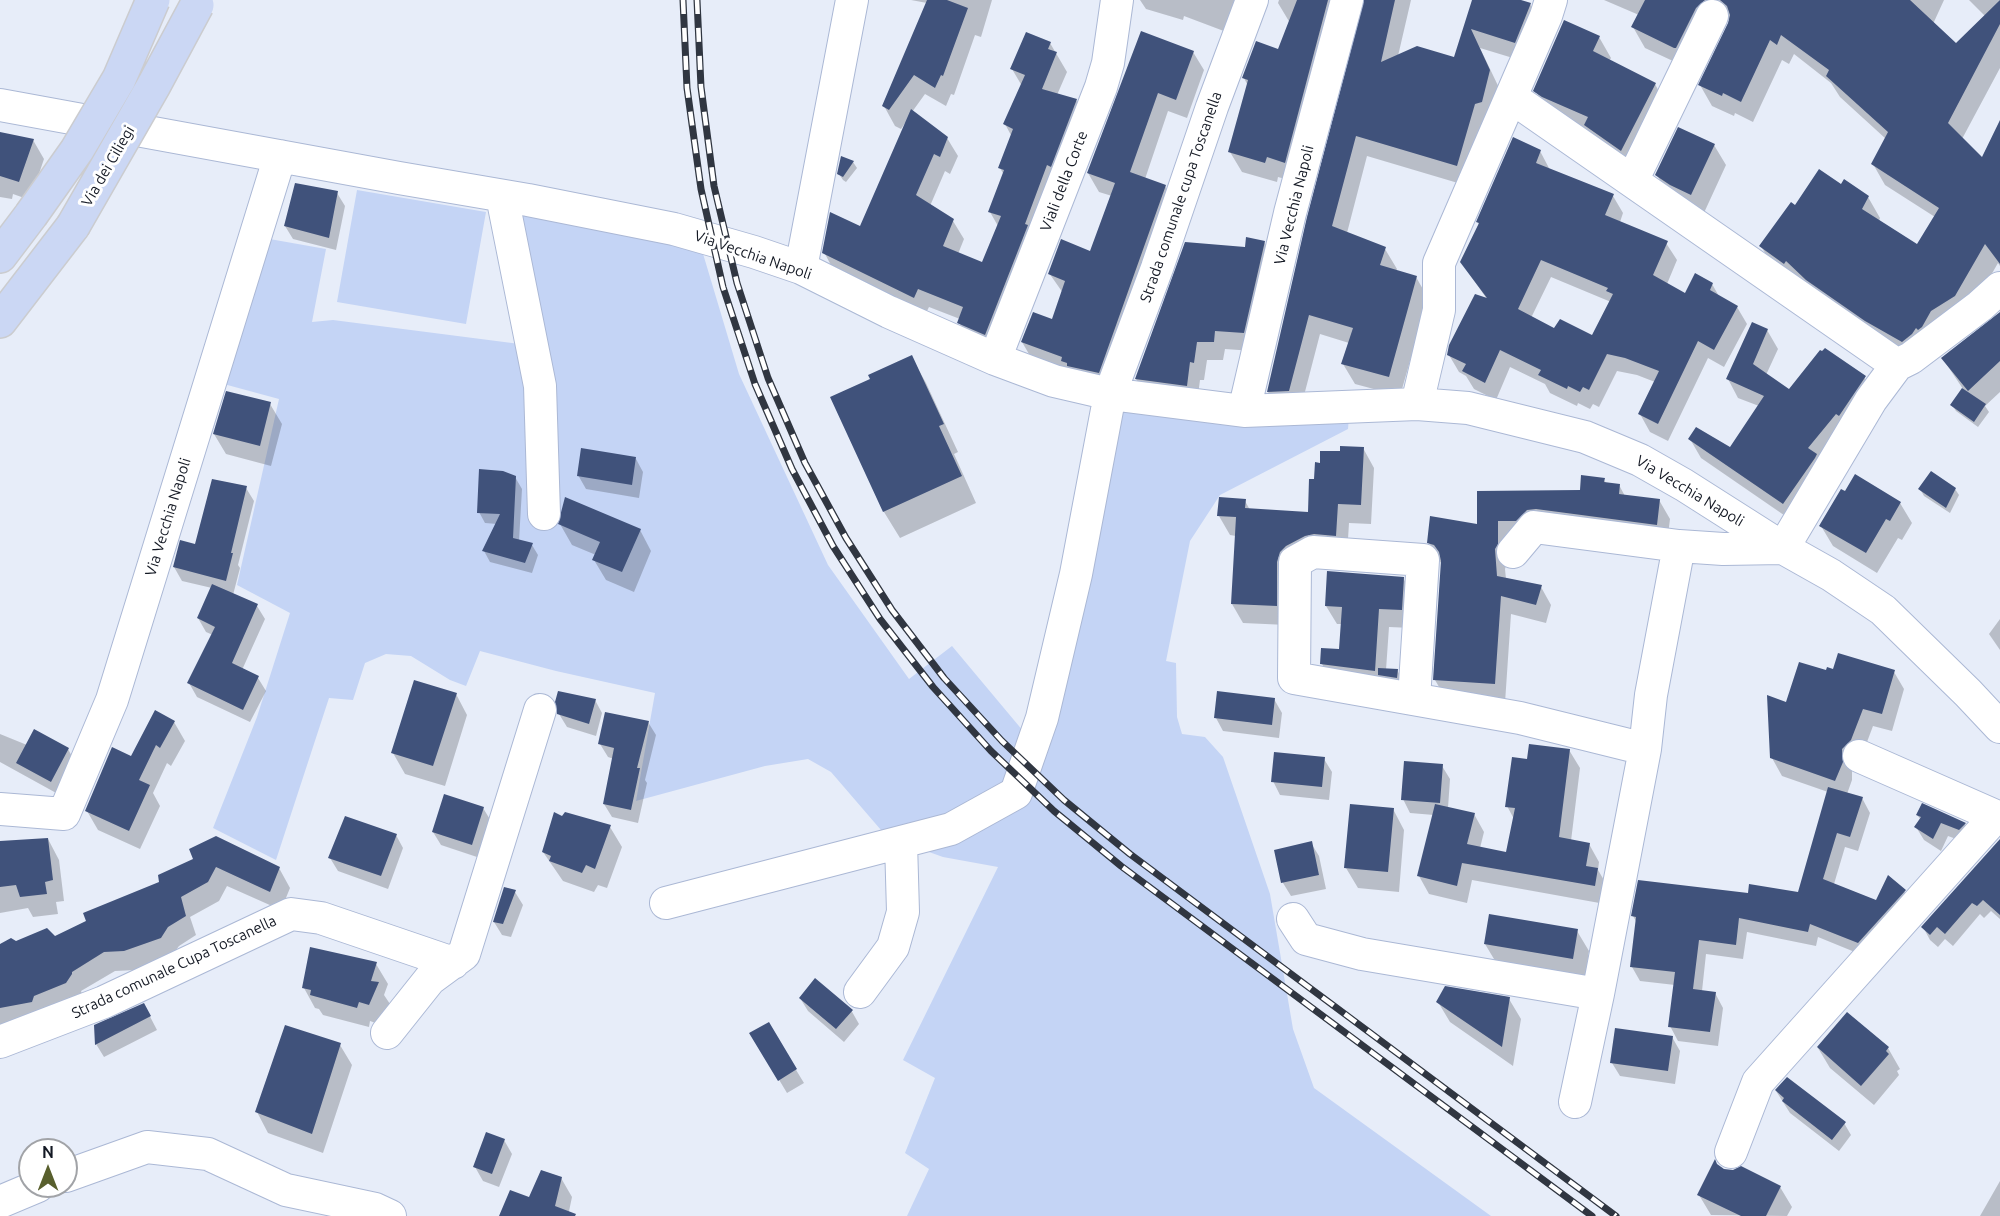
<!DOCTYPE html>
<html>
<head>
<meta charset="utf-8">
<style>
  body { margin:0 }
  #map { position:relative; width:2000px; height:1216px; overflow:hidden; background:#e7edf9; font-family:Ubuntu,sans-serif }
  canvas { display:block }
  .north { position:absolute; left:18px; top:1138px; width:60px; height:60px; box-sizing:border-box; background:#fff; border:2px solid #a1a3a7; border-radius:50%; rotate:0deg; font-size:16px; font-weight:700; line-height:24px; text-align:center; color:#141924 }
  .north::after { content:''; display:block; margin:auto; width:21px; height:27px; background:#585f2d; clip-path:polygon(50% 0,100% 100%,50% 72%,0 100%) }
</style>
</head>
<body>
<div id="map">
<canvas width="2000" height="1216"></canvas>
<div class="north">N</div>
</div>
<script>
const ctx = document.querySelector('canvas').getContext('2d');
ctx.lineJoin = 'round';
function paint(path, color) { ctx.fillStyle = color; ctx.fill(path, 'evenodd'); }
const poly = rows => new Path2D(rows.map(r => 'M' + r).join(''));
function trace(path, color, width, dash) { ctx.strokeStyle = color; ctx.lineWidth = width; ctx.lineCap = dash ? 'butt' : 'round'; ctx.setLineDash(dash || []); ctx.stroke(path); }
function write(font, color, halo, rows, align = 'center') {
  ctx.font = font + ' Ubuntu,sans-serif'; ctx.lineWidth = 6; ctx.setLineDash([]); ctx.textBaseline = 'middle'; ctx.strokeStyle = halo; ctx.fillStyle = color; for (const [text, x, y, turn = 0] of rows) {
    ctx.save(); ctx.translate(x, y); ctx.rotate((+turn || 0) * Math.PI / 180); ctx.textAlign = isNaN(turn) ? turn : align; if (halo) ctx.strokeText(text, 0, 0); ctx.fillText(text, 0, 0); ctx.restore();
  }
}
paint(poly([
  [357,190,486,212,466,324,337,302],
  [519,207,701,247,739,374,828,565,909,679,952,646,1039,750,1119,403,1349,417,1348,429,1220,495,1190,541,1166,661,1176,663,1177,717,1182,734,1205,737,1223,757,1270,894,1293,1029,1314,1088,1491,1216,907,1216,929,1169,905,1153,935,1078,903,1060,998,867,943,857,887,837,831,772,808,759,765,766,636,801,655,693,556,671,480,651,466,686,450,680,411,656,386,654,365,663,353,700,329,698,276,860,213,828,257,717,290,613,237,585,279,399,220,383,264,238,326,249,312,322,333,320,543,347]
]), '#c4d4f5');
paint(poly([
  [911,0,992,0,981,37,975,35,954,95,951,94,946,106,925,94,912,112,947,138,958,156,950,174,945,171,930,206,953,221,964,239,958,254,983,264,998,226,990,212,1004,175,1000,168,1012,137,1005,124,1022,86,1012,69,1050,43,1067,72,1057,95,1076,100,1087,118,995,352,970,341,959,322,960,319,929,307,925,315,834,271,824,252,860,228,907,120,901,129,895,126,884,106,927,3],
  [1140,0,1251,0,1237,36,1184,16,1183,20,1146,9],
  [1279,0,1411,0,1398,56,1455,59,1473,0,1519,0,1530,4,1542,25,1526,62,1480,48,1501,92,1468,186,1367,156,1347,233,1385,249,1397,269,1396,271,1416,277,1428,298,1400,396,1355,384,1343,364,1349,343,1320,334,1300,411,1280,412,1268,392,1364,2,1354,3,1296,182,1278,177,1277,182,1242,172,1230,152,1248,86,1244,78,1279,51,1290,23,1278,3],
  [1604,0,1944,0,1933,24,1956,45,1985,16,1969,0,2000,0,2000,68,1962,139,1982,159,2000,124,2000,266,1998,263,1967,317,1915,363,1773,267,1761,246,1796,207,1841,186,1868,197,1880,218,1879,221,1918,246,1935,217,1885,185,1873,164,1886,139,1840,97,1831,83,1794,54,1789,64,1782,60,1753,122,1735,113,1734,116,1712,106,1700,85,1731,20,1723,19,1688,68,1645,48,1633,27,1639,15],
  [1599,37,1611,58,1609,61,1655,84,1666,105,1633,171,1547,111,1535,90],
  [1193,52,1204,70,1187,118,1168,111,1145,179,1165,186,1176,205,1109,391,1033,361,1022,342,1053,321,1063,293,1049,273,1091,253,1112,196,1099,192,1088,173],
  [0,133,33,140,44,159,30,200,13,194,12,199,0,197],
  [1714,145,1726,165,1703,215,1668,195,1657,175],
  [1540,151,1550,170,1613,196,1623,213,1620,222,1666,243,1677,260,1667,284,1685,295,1712,284,1720,298,1737,307,1747,324,1724,367,1708,358,1668,441,1650,432,1640,414,1655,382,1637,375,1617,371,1599,407,1593,404,1590,409,1578,403,1577,406,1550,393,1545,384,1510,367,1496,400,1474,389,1466,376,1459,372,1449,355,1487,299,1461,262,1479,225,1478,222],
  [1551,277,1611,302,1593,337,1555,330,1531,318],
  [853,162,857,168,846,182,843,180,839,174],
  [337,193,345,206,336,250,293,239,285,226],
  [1264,242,1275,260,1253,351,1225,349,1223,360,1207,360,1204,380,1200,380,1197,403,1147,397,1136,379,1246,249],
  [2000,314,2000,392,1985,406,1989,412,1978,427,1956,411,1952,405,1963,389,1943,359],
  [1767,330,1778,349,1766,375,1789,392,1864,377,1875,395,1794,522,1701,458,1690,439,1730,449,1759,406,1738,398,1728,379],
  [911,356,926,383,958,452,954,454,976,503,900,538,884,512,832,398,872,380],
  [270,404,282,424,271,466,226,454,214,434],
  [1363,448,1374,468,1371,524,1349,523,1347,555,1297,566,1287,625,1243,623,1232,604,1236,536,1230,535,1219,516,1245,501,1250,510,1309,513,1315,480,1321,464,1341,453],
  [636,459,643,472,639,498,586,489,578,475],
  [515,477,522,489,519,541,532,545,538,555,532,573,490,562,484,551,497,524,485,523,479,512],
  [1604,480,1606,483,1619,485,1625,496,1659,500,1670,519,1667,543,1547,527,1507,563,1505,569,1506,579,1541,587,1551,605,1546,623,1511,614,1505,703,1446,699,1435,680,1442,563,1440,562,1429,543,1581,491],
  [246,488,254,501,238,565,240,568,233,595,257,606,265,619,242,670,258,678,266,691,250,722,197,697,189,683,213,635,206,632,198,618,212,588,182,581,174,567,196,546],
  [1920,489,1955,489,1959,495,1950,513,1924,496],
  [1900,503,1912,523,1902,540,1898,538,1877,573,1833,546,1821,526],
  [560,524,640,530,651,551,634,592,606,580,594,560,596,555,572,545],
  [1403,578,1414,597,1412,628,1389,627,1386,670,1397,670,1401,677,1400,684,1332,682,1322,664,1340,651,1342,624,1337,624,1326,606],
  [2000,619,2000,650,1989,634],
  [1827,672,1894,672,1904,689,1892,731,1873,726,1861,758,1852,767,1852,780,1847,794,1862,798,1870,813,1858,851,1845,847,1834,884,1877,901,1904,891,1913,905,1867,957,1818,937,1816,946,1747,932,1743,959,1706,954,1702,991,1715,993,1723,1008,1718,1046,1678,1041,1670,1026,1675,985,1640,981,1632,967,1637,923,1633,916,1749,895,1799,894,1828,792,1782,776,1772,758,1787,704],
  [456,694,467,715,445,786,405,774,393,753],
  [1274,699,1282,713,1279,738,1223,731,1216,718],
  [595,700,602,713,596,736,567,727,559,714],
  [174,722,185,741,171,766,167,763,153,793,160,806,140,849,98,830,87,811,131,758],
  [648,722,656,735,645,780,647,783,638,823,612,817,604,804,614,759,608,757,600,744],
  [0,734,27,745,68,749,75,762,58,794,0,762],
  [1569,750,1580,768,1571,841,1589,844,1599,862,1598,870,1608,887,1605,904,1472,880,1467,903,1429,894,1419,876,1434,815,1410,813,1403,799,1442,766,1450,779,1448,808,1474,814,1484,832,1480,848,1508,854,1514,819,1507,806,1529,761],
  [1324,759,1332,772,1329,800,1280,795,1273,781],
  [483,808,491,821,480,858,441,845,433,832],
  [1393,809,1404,830,1399,892,1358,888,1346,868],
  [1917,815,1965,824,1972,837,1967,843,1948,836,1941,851,1924,840,1916,827,1921,820],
  [610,827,622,847,607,888,598,885,594,892,563,881,543,852],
  [396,835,403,848,388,889,338,871,330,858],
  [48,839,59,860,64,901,56,902,58,914,33,917,28,908,0,913,0,843],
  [1311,843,1319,856,1326,889,1291,896,1283,883,1276,851],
  [2000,848,2000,919,1991,911,1984,918,1980,914,1953,946,1945,939,1938,947,1930,940,1923,927],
  [194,860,279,868,290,888,281,910,227,886,219,901,190,917,196,935,179,946,171,957,136,970,115,971,81,991,82,994,0,1042,0,945,55,937,161,883],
  [515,892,523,905,511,937,502,935,494,922],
  [1577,931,1589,951,1585,979,1497,964,1485,944],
  [376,964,388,984,384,995,390,1004,381,1025,370,1021,369,1027,323,1015,319,1009,315,1008,304,988],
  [800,998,851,1010,859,1024,844,1042,808,1011],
  [1509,999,1521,1019,1513,1066,1450,1022,1438,1002],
  [144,1005,157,1030,104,1057,96,1044],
  [768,1024,804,1083,787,1093,751,1033],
  [1672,1037,1680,1051,1675,1084,1620,1076,1612,1063],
  [340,1045,352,1065,323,1153,268,1133,257,1112],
  [1818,1048,1888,1048,1900,1069,1897,1071,1899,1075,1874,1105,1830,1068],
  [1776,1091,1844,1123,1851,1135,1839,1151,1790,1113],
  [504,1140,512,1154,499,1187,483,1181,475,1167],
  [1717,1165,1725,1170,1780,1187,1792,1207,1787,1216,1711,1215,1699,1195],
  [561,1178,572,1197,568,1216,501,1216],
  [2000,1181,2000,1216,1980,1216]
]), '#0003');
paint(poly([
  [927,0,947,0,968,8,943,76,941,75,935,88,914,75,889,110,882,106],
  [1297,0,1328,0,1285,163,1267,157,1265,163,1228,152,1248,80,1242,78,1256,41,1278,49],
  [1364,0,1395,0,1381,62,1417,46,1454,57,1472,0,1521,0,1531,3,1515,43,1471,29,1490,70,1482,102,1475,104,1457,166,1356,136,1332,226,1386,247,1380,265,1417,276,1389,377,1341,364,1353,328,1309,315,1289,391,1267,392,1307,217],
  [1645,0,1705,0,1696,8,1676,48,1674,48,1631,27],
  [1720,0,1910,0,1956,43,2000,0,2000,24,1948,123,1982,157,2000,120,2000,264,1985,244,1955,296,1931,311,1922,327,1918,330,1916,328,1912,334,1902,342,1865,321,1806,280,1786,261,1784,264,1759,246,1791,202,1795,205,1819,169,1841,184,1844,179,1869,196,1862,209,1917,244,1939,208,1871,164,1888,132,1826,76,1829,70,1781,35,1777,45,1770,40,1741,102,1723,93,1722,96,1698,85,1728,23,1730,15,1727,6],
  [1564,20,1600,36,1593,51,1656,83,1621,151,1584,125,1588,117,1542,97,1533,91],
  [1141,31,1194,51,1176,100,1158,93,1130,172,1166,185,1099,373,1067,366,1067,363,1061,361,1062,357,1021,342,1033,312,1052,319,1065,281,1048,274,1061,239,1090,251,1115,183,1087,173],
  [1026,32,1051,42,1048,49,1057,52,1042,89,1077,99,1051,167,1047,165,1025,224,1028,225,985,335,957,323,963,307,918,289,914,298,822,253,830,212,860,226,911,109,948,137,940,157,934,154,916,195,954,219,943,246,982,262,1001,216,988,212,1004,170,998,168,1013,129,1003,124,1025,75,1010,69],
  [1678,127,1715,144,1691,195,1670,185,1655,175],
  [0,132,34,139,19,182,0,176],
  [1513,137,1541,150,1536,163,1614,194,1605,215,1668,241,1653,275,1685,293,1695,273,1713,283,1710,290,1738,306,1714,350,1698,341,1658,424,1638,414,1659,371,1625,358,1607,354,1589,390,1583,387,1580,392,1568,386,1567,389,1538,375,1541,370,1500,350,1485,383,1462,371,1466,364,1447,355,1449,345,1475,294,1487,298,1460,262,1479,223,1476,222],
  [1541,260,1608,288,1606,291,1613,294,1592,335,1560,319,1554,328,1518,309],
  [841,156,854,161,843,177,837,174],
  [295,183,338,191,329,238,284,226],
  [1246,237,1265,241,1244,333,1215,331,1214,342,1197,342,1194,363,1190,362,1187,386,1135,379,1185,242,1245,247],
  [2000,312,2000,361,1968,391,1941,358],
  [1752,322,1768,329,1753,364,1789,389,1820,350,1822,351,1825,348,1866,376,1839,416,1836,414,1808,448,1817,454,1815,458,1783,504,1688,439,1696,427,1730,447,1764,396,1726,379],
  [912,355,944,424,939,426,962,476,883,512,830,397,870,379,868,375],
  [1962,388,1986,404,1974,422,1950,405],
  [226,391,271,402,260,446,213,434],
  [1340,446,1364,447,1361,505,1338,504,1336,536,1314,534,1305,536,1286,546,1280,552,1277,562,1277,606,1231,604,1236,517,1217,516,1219,497,1246,499,1245,508,1308,512,1309,479,1314,479,1315,462,1320,463,1320,451,1340,451],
  [581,448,636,457,632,485,577,476],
  [479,469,503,471,516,476,513,538,533,543,525,563,482,551,500,514,477,513],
  [1931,471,1956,488,1946,508,1918,489],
  [1855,474,1901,502,1890,521,1886,519,1866,553,1819,526,1841,489,1845,491],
  [1581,475,1605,478,1604,482,1620,484,1619,494,1660,499,1657,525,1536,509,1527,510,1516,521,1498,521,1498,544,1495,549,1497,576,1542,585,1536,605,1501,596,1495,684,1433,680,1441,561,1439,552,1434,545,1427,543,1430,516,1477,524,1477,491,1580,490],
  [212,479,247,486,231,553,233,553,226,581,173,567,180,540,195,544],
  [565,497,641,529,622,572,592,560,600,542,558,524],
  [1327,571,1404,577,1402,610,1379,609,1375,671,1320,664,1321,648,1339,649,1342,607,1325,606],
  [212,584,258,604,232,663,259,676,243,710,187,683,215,627,197,618],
  [1838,653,1895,670,1882,714,1863,709,1851,740,1842,749,1843,762,1835,781,1770,758,1767,695,1786,702,1799,662,1826,670,1827,667,1833,669],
  [1378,668,1398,669,1397,678,1378,675],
  [414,680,457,693,433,766,391,753],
  [558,691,596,699,589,724,557,714,555,702],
  [1217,691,1275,698,1272,725,1214,718],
  [155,710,175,721,160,748,156,745,139,780,150,785,129,831,85,811,112,747,131,756],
  [605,712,649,721,637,768,640,768,631,810,603,804,614,748,598,744],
  [34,729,69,748,51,782,16,763],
  [1529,744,1570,749,1559,837,1590,843,1586,866,1598,868,1595,886,1462,863,1457,886,1417,876,1435,804,1475,813,1467,844,1506,852,1515,808,1505,807,1512,757,1527,759],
  [1274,752,1325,757,1322,787,1271,782],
  [1404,761,1443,764,1440,803,1401,800],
  [1828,787,1863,797,1850,837,1837,833,1823,879,1876,900,1888,875,1906,890,1858,943,1810,924,1808,932,1739,918,1736,945,1699,940,1693,989,1716,992,1710,1032,1668,1027,1675,972,1630,967,1636,917,1631,916,1638,880,1748,893,1749,884,1798,892],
  [444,794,484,807,472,845,432,832],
  [1922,803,1966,823,1959,830,1941,823,1933,839,1914,827,1921,817,1916,815],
  [1350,804,1394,808,1388,872,1344,868],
  [554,812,562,816,565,812,611,825,595,869,586,865,582,873,549,861,551,856,542,852],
  [345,816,397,834,381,876,328,858],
  [216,836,280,867,270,892,216,867,208,882,181,897,186,916,168,927,161,938,124,951,104,952,72,972,72,974,66,983,34,996,32,1002,0,1008,0,944,11,938,16,941,47,928,55,936,86,921,83,913,159,882,158,875,193,859,189,849],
  [48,838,53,880,45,882,47,894,20,897,16,885,0,887,0,841],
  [2000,839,2000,915,1983,900,1977,906,1972,903,1945,934,1937,927,1930,935,1921,927],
  [1312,841,1319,875,1281,883,1274,850],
  [504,887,516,890,503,924,493,922],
  [1489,914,1578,929,1573,959,1484,944],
  [310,947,377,962,371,981,379,982,369,1005,359,1002,357,1008,310,995,311,990,302,988],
  [815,978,853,1010,836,1029,799,998],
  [1445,986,1510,997,1502,1047,1436,1002],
  [144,1003,151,1016,95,1045,94,1025],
  [1847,1012,1889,1047,1886,1051,1889,1054,1861,1086,1817,1047],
  [769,1022,797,1069,778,1081,749,1033],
  [285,1025,341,1043,312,1134,255,1112],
  [1615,1028,1673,1036,1668,1071,1610,1063],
  [1787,1077,1846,1122,1832,1140,1782,1101,1784,1098,1775,1090],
  [486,1132,505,1139,492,1174,473,1167],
  [1715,1159,1717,1164,1724,1169,1733,1170,1741,1166,1781,1186,1766,1216,1741,1216,1697,1195],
  [541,1170,562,1177,555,1206,576,1214,575,1216,499,1216,510,1190,529,1197]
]), '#40527b');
const minor = poly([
  [1511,97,1897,365],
  [0,105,399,178,528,200,674,229,754,252,801,268,889,312,995,359,1054,381,1110,394,1244,411,1417,404,1468,408,1585,437,1640,460,1684,485,1783,548,1831,575,1883,610,1968,693,2000,727],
  [1632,181,1712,16],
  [502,196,540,386,544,514],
  [801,268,852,0],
  [995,359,1101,87,1108,63,1117,0],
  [1417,404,1439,310,1439,263,1546,16,1551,0],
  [1244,411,1290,213,1347,0],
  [1783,548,1871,400,1897,365,1911,358,1980,306,2000,288],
  [1513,552,1534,527,1679,546,1723,549,1783,548],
  [1414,699,1423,560,1313,552,1295,562,1294,678,1520,718,1645,749],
  [1859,756,2000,818],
  [0,809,64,814,112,700,280,156],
  [666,903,951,829,1016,793,1042,718,1076,574,1110,394,1157,268,1212,107,1252,0],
  [1293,919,1306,939,1362,954,1598,994],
  [860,992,893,947,903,912,901,842],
  [387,1033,430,979,464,954,540,710],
  [0,1042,104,1002,291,914,321,918,453,963],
  [1575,1102,1598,994,1645,749,1651,695,1679,546],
  [1731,1152,1758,1082,1996,816],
  [66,1176,147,1147,208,1154,286,1190,375,1209,390,1216],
  [0,1202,38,1186]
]);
const major = poly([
  [0,256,31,215],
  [0,321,73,226]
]);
trace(minor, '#abb8d5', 34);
trace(major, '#cbcccf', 36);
trace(minor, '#fff', 32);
trace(major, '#cbd7f4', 33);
const rail = poly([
  [683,0,687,88,701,189,723,287,755,384,792,469,833,546,880,619,933,687,991,751,1054,811,1121,866,1592,1216],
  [697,0,701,87,714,186,737,283,768,378,805,463,846,538,892,610,944,678,1002,741,1064,800,1130,854,1616,1216]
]);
trace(rail, '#303641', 7);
trace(rail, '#fff', 4.5, [14]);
const majorBridge = poly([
  [31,215,77,150,119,79,153,0],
  [73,226,154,85,197,5]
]);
trace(majorBridge, '#cbcccf', 36, []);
trace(majorBridge, '#cbd7f4', 33);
write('15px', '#141924', '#fff', [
  ["Via dei Ciliegi",108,166,-60],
  ["Viali della Corte",1064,181,-69],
  ["Strada comunale cupa Toscanella",1181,197,-71],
  ["Via Vecchia Napoli",1294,205,-76],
  ["Via Vecchia Napoli",753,255,19],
  ["Via Vecchia Napoli",1690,491,31],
  ["Via Vecchia Napoli",168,517,-73],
  ["Strada comunale Cupa Toscanella",174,967,-25]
]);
</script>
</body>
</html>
